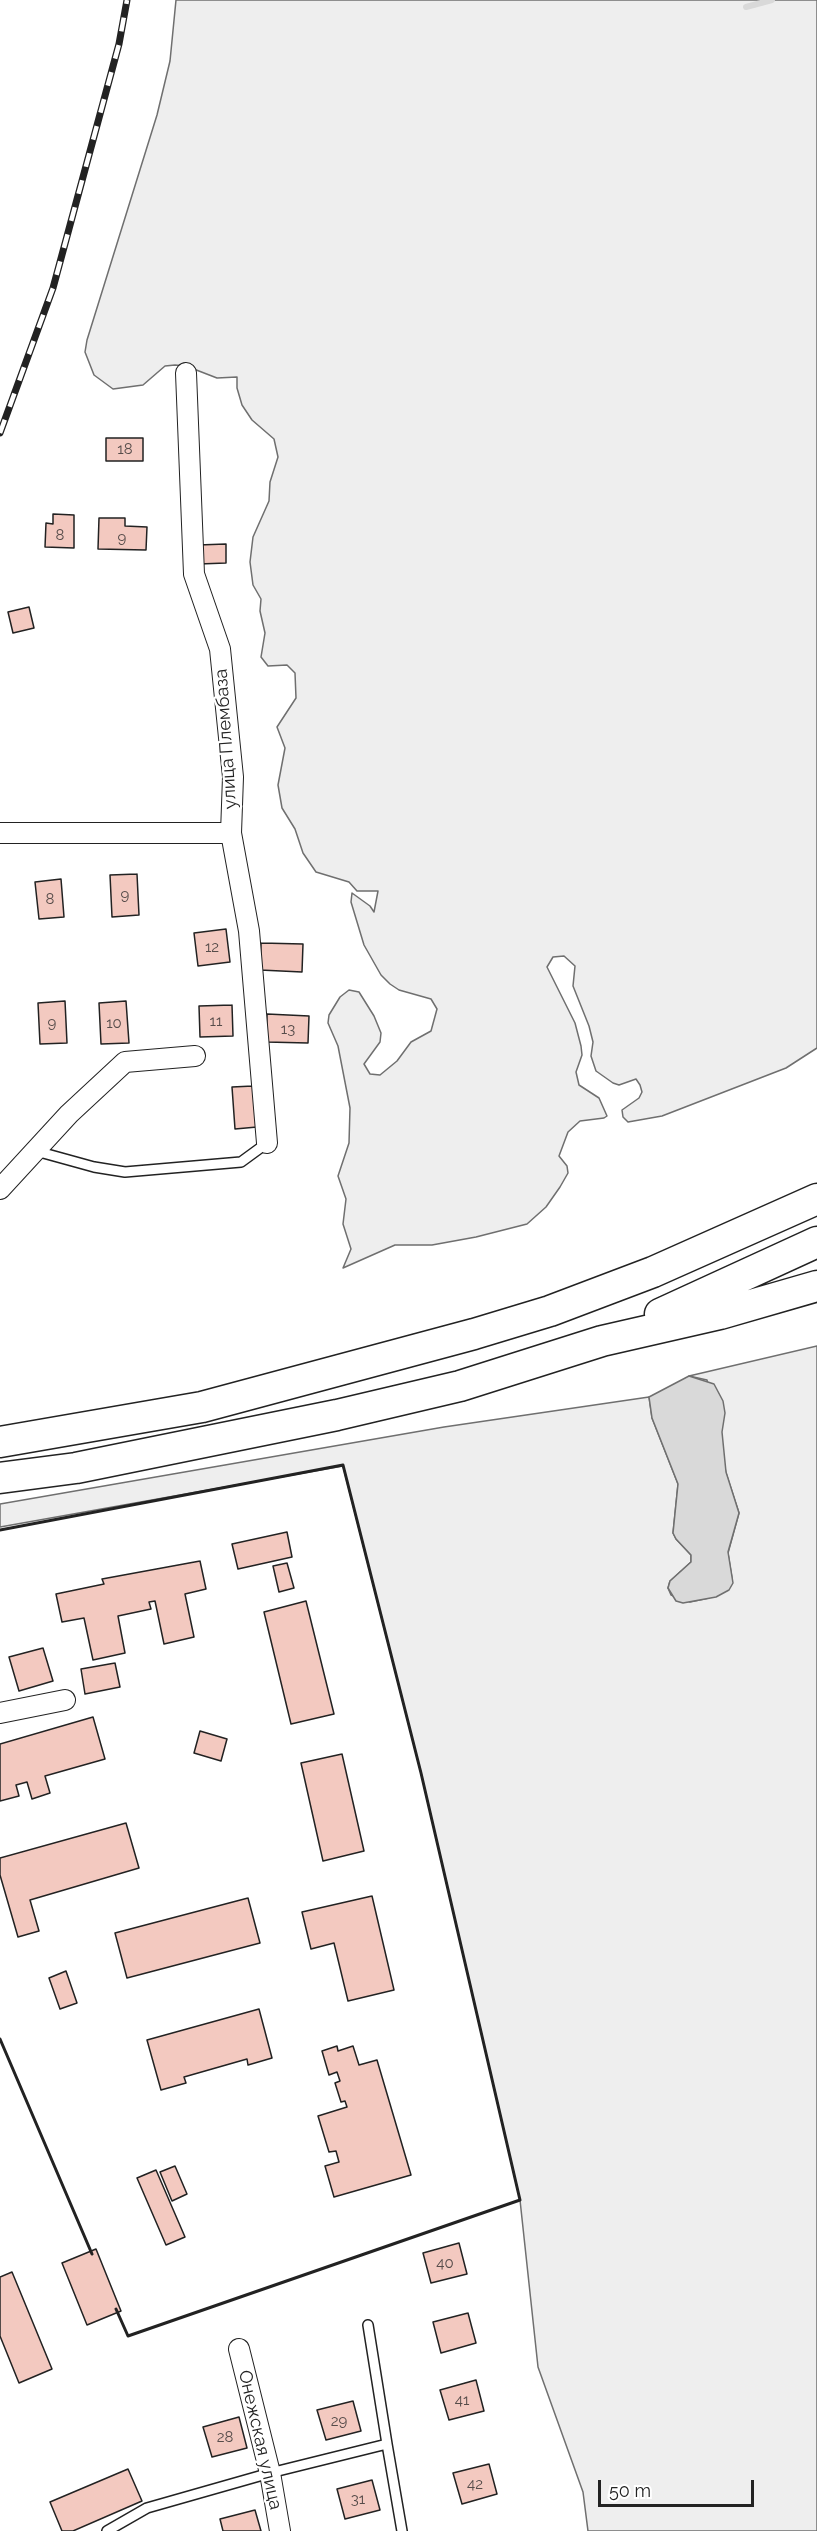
<!DOCTYPE html>
<html>
<head>
<meta charset="utf-8">
<style>
  body { margin:0 }
  #map { position:relative; width:817px; height:2531px; overflow:hidden; background:#fff; font-family:Raleway,sans-serif }
  canvas { display:block }
  .scale { position:absolute; left:598px; top:2480px; width:156px; height:27px; box-sizing:border-box; border:3px solid #222; border-top:0; padding-left:8px; font-size:18px; line-height:21px; white-space:nowrap; color:#222; -webkit-text-stroke:4px #fff; paint-order:stroke }
</style>
</head>
<body>
<div id="map">
<canvas width="817" height="2531"></canvas>
<div class="scale">50 m</div>
</div>
<script>
const ctx = document.querySelector('canvas').getContext('2d');
ctx.lineJoin = 'round';
function paint(path, color) { ctx.fillStyle = color; ctx.fill(path, 'evenodd'); }
const poly = rows => new Path2D(rows.map(r => 'M' + r).join(''));
function trace(path, color, width, dash) { ctx.strokeStyle = color; ctx.lineWidth = width; ctx.lineCap = dash ? 'butt' : 'round'; ctx.setLineDash(dash || []); ctx.stroke(path); }
function write(font, color, halo, rows, align = 'center') {
  ctx.font = font + ' Raleway,sans-serif'; ctx.lineWidth = 4.5; ctx.setLineDash([]); ctx.textBaseline = 'middle'; ctx.strokeStyle = halo; ctx.fillStyle = color; for (const [text, x, y, turn = 0] of rows) {
    ctx.save(); ctx.translate(x, y); ctx.rotate((+turn || 0) * Math.PI / 180); ctx.textAlign = isNaN(turn) ? turn : align; if (halo) ctx.strokeText(text, 0, 0); ctx.fillText(text, 0, 0); ctx.restore();
  }
}
const green = poly([
  [176,0,817,0,817,1048,786,1068,662,1116,628,1122,623,1117,622,1110,639,1098,642,1092,640,1085,636,1079,619,1085,613,1083,596,1071,591,1056,593,1042,589,1026,573,986,575,966,564,956,553,957,547,967,575,1023,581,1046,582,1055,576,1072,579,1085,599,1098,607,1116,604,1118,580,1121,568,1132,559,1156,567,1166,568,1173,560,1187,546,1207,527,1224,476,1237,432,1245,395,1245,343,1268,351,1249,343,1224,346,1199,338,1176,349,1143,350,1108,338,1046,328,1023,329,1015,340,997,349,990,359,992,374,1016,381,1033,380,1042,364,1064,370,1074,380,1075,397,1061,411,1042,431,1031,437,1009,431,999,399,990,390,984,381,975,364,945,351,902,352,893,370,906,374,912,378,891,357,891,349,882,316,872,303,853,295,829,282,808,278,785,285,748,277,727,296,698,295,673,287,665,268,666,261,657,265,633,260,611,261,599,253,585,250,562,253,537,269,501,270,482,278,457,274,439,252,420,242,405,237,388,237,377,217,378,186,366,175,365,165,366,143,385,113,389,94,375,85,352,87,340,157,115,170,61,176,0],
  [817,1346,817,2531,588,2531,583,2492,538,2367,520,2200,421,1773,343,1466,0,1527,0,1504,444,1427,649,1397,652,1418,678,1484,673,1533,676,1539,691,1555,691,1562,670,1581,668,1588,671,1595,690,1602,709,1598,732,1578,728,1553,739,1513,726,1473,707,1380,689,1376,817,1346]
]);
paint(green, '#eee');
trace(green, '#6f6f6f', 1.5);
const water = poly([
  [689,1376,714,1384,723,1401,725,1413,722,1432,726,1472,739,1513,728,1552,733,1583,729,1590,716,1597,683,1603,676,1601,668,1588,670,1581,691,1562,691,1555,676,1539,673,1533,678,1484,652,1418,649,1397,689,1376]
]);
paint(water, '#d9d9d9');
trace(water, '#6f6f6f', 1.5);
trace(poly([
  [746,7,772,0]
]), '#d9d9d9', 6);
const building = poly([
  [106,438,143,438,143,461,106,461,106,438],
  [53,514,74,515,74,548,45,547,46,523,53,524,53,514],
  [99,518,125,518,125,526,147,527,146,550,98,549,99,518],
  [226,544,226,563,199,564,198,545,226,544],
  [29,607,34,628,13,633,8,612,29,607],
  [137,874,139,915,112,917,110,875,137,874],
  [61,879,64,917,39,919,35,882,61,879],
  [226,929,230,962,198,966,194,933,226,929],
  [261,943,303,944,302,972,260,970,261,943],
  [65,1001,67,1043,40,1044,38,1003,65,1001],
  [126,1001,129,1043,101,1044,99,1003,126,1001],
  [232,1005,233,1036,200,1037,199,1006,232,1005],
  [267,1014,309,1016,308,1043,266,1042,267,1014],
  [253,1086,257,1127,235,1129,232,1087,253,1086],
  [287,1532,292,1557,238,1569,232,1544,287,1532],
  [200,1561,206,1589,185,1594,194,1637,164,1644,155,1601,149,1602,151,1609,118,1616,125,1653,93,1660,84,1618,62,1622,56,1594,104,1584,102,1579,200,1561],
  [287,1563,294,1588,279,1592,273,1566,287,1563],
  [306,1601,334,1714,291,1724,264,1612,306,1601],
  [43,1648,53,1681,19,1691,9,1657,43,1648],
  [115,1663,120,1687,85,1694,81,1669,115,1663],
  [93,1717,105,1759,45,1776,50,1793,32,1799,27,1782,16,1785,19,1796,0,1801,0,1744,93,1717],
  [200,1731,227,1739,221,1761,194,1753,200,1731],
  [342,1754,364,1851,323,1861,301,1763,342,1754],
  [126,1823,139,1868,30,1900,39,1931,18,1937,0,1875,0,1858,126,1823],
  [372,1896,394,1990,348,2001,334,1943,311,1949,302,1912,372,1896],
  [248,1898,260,1943,127,1978,115,1933,248,1898],
  [66,1971,77,2003,60,2009,49,1978,66,1971],
  [259,2009,272,2058,248,2065,247,2059,184,2077,186,2083,161,2090,147,2040,259,2009],
  [337,2046,338,2051,353,2046,359,2065,377,2060,411,2175,334,2197,325,2166,339,2162,336,2151,329,2152,318,2116,347,2107,345,2101,341,2102,335,2083,340,2081,337,2072,329,2075,322,2051,337,2046],
  [175,2166,187,2194,172,2201,160,2172,175,2166],
  [156,2170,185,2237,166,2245,137,2178,156,2170],
  [459,2243,467,2274,431,2283,423,2253,459,2243],
  [96,2249,121,2311,87,2325,62,2263,96,2249],
  [12,2272,52,2369,19,2383,0,2336,0,2277,12,2272],
  [468,2313,476,2343,441,2353,433,2322,468,2313],
  [476,2380,484,2411,449,2420,440,2390,476,2380],
  [353,2401,361,2431,326,2440,317,2410,353,2401],
  [239,2417,247,2448,212,2457,203,2427,239,2417],
  [489,2464,497,2494,462,2504,453,2473,489,2464],
  [128,2469,142,2501,73,2531,62,2531,50,2502,128,2469],
  [372,2480,380,2510,345,2519,337,2489,372,2480],
  [255,2510,261,2531,223,2531,220,2519,255,2510]
]);
paint(building, '#f3c9c0');
trace(building, '#222', 1.5);
const lane = poly([
  [36,1151,94,1167,125,1172,241,1162,267,1143],
  [368,2325,387,2444],
  [107,2531,147,2508,270,2473,387,2444,402,2531]
]);
const street = poly([
  [186,373,194,574,220,649,233,777,231,833,249,931,267,1143],
  [0,833,231,833],
  [0,1189,69,1114,125,1062,195,1056],
  [0,1713,65,1700],
  [239,2349,270,2473,280,2531]
]);
const primary = poly([
  [660,1314,817,1242],
  [0,1442,202,1407,474,1334,550,1311,653,1272,817,1199],
  [0,1478,76,1468,337,1415,460,1386,602,1341,720,1314,817,1286]
]);
trace(lane, '#222', 12);
trace(street, '#222', 22);
trace(primary, '#222', 33);
trace(lane, '#fff', 9);
trace(street, '#fff', 20);
trace(primary, '#fff', 30);
const rail = poly([
  [0,433,53,288,119,44,127,0]
]);
trace(rail, '#222', 7);
trace(rail, '#fff', 4.5, [14]);
trace(poly([
  [0,1530,343,1465,421,1773,520,2200,128,2336,116,2309],
  [0,2039,92,2254]
]), '#222', 3);
write('15px', '#564c4a', null, [
  ["18",125,449],
  ["8",60,535],
  ["9",122,538],
  ["9",125,895],
  ["8",50,899],
  ["12",212,947],
  ["11",216,1021],
  ["9",52,1023],
  ["10",114,1023],
  ["13",288,1029],
  ["40",445,2263],
  ["41",462,2400],
  ["29",339,2421],
  ["28",225,2437],
  ["42",475,2484],
  ["31",358,2499]
]);
write('18px', '#222', '#fff', [
  ["улица Плембаза",226,739,-94],
  ["Онежская улица",260,2440,77]
]);
</script>
</body>
</html>
